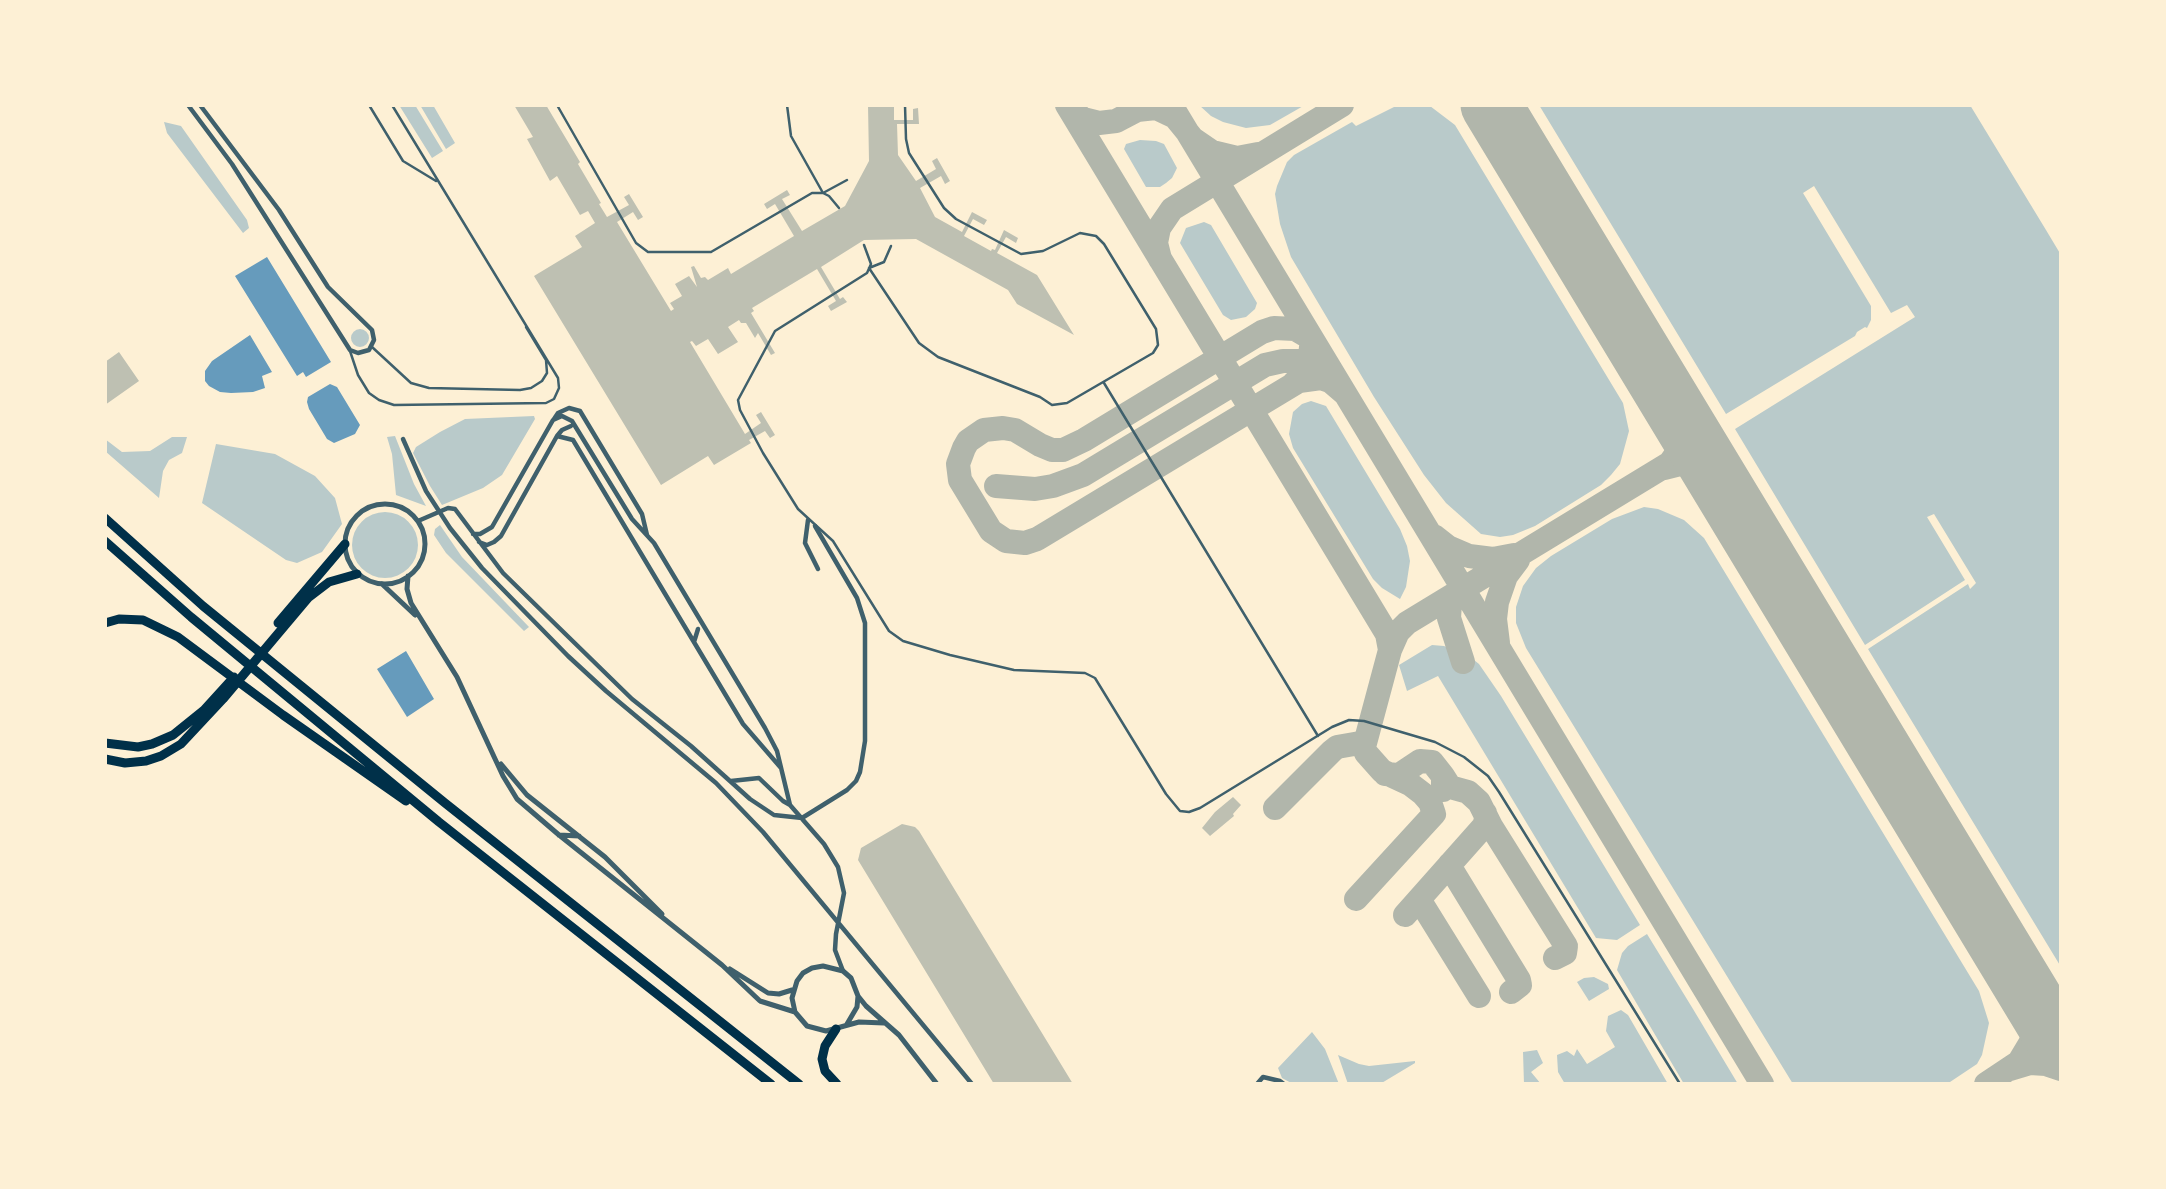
<!DOCTYPE html>
<html>
<head>
<meta charset="utf-8">
<style>
  body { margin:0 }
  #map { position:relative; width:2166px; height:1189px; overflow:hidden; background:#fdf0d5; font-family:Commissioner,sans-serif }
  canvas { display:block }
  .frame { position:absolute; inset:0; border:107px solid #fdf0d5; pointer-events:none }
</style>
</head>
<body>
<div id="map">
<canvas width="2166" height="1189"></canvas>
<div class="frame"></div>
</div>
<script>
const ctx = document.querySelector('canvas').getContext('2d');
ctx.lineJoin = 'round';
function paint(path, color) { ctx.fillStyle = color; ctx.fill(path, 'evenodd'); }
const poly = rows => new Path2D(rows.map(r => 'M' + r).join(''));
function trace(path, color, width, dash) { ctx.strokeStyle = color; ctx.lineWidth = width; ctx.lineCap = dash ? 'butt' : 'round'; ctx.setLineDash(dash || []); ctx.stroke(path); }
paint(poly([
  [399,105,415,105,443,151,432,158],
  [420,105,433,105,455,143,446,149],
  [1199,105,1305,105,1270,125,1246,128,1223,122,1211,116],
  [1398,105,1430,106,1455,125,1623,403,1629,431,1620,464,1611,475,1601,485,1535,526,1513,535,1500,537,1481,534,1446,503,1424,475,1374,397,1291,257,1280,224,1275,194,1277,186,1287,162,1294,155,1352,122,1356,126],
  [1539,105,1970,105,2046,230,2061,255,2061,967,1868,649,1968,584,1970,589,1976,583,1934,514,1927,517,1965,580,1865,645,1735,429,1915,317,1907,305,1891,313,1814,186,1803,193,1871,306,1871,320,1867,328,1865,327,1857,332,1855,336,1726,414],
  [164,122,181,126,247,220,249,228,243,233,167,133],
  [1140,140,1156,141,1164,144,1177,168,1172,178,1166,183,1160,187,1146,187,1124,149,1126,144],
  [1204,222,1211,225,1257,303,1255,309,1246,317,1231,320,1223,315,1180,243,1186,228],
  '351 338a9 9 0 1 1 18 0a9 9 0 1 1-18 0Z',
  [1311,401,1326,406,1400,529,1407,546,1410,561,1406,587,1400,599,1382,588,1373,579,1293,448,1289,434,1293,412,1302,404],
  [534,416,535,419,502,475,483,488,442,505,430,486,413,453,416,447,440,432,465,419],
  [395,436,414,484,426,506,396,495,392,454,387,437],
  [172,437,187,437,182,453,169,460,163,471,159,498,105,451,105,439,122,452,150,451],
  [216,444,275,454,315,476,335,498,342,524,322,552,297,563,286,560,202,503],
  [1644,507,1658,509,1684,520,1704,538,1979,991,1989,1023,1982,1055,1977,1064,1947,1084,1793,1084,1526,648,1516,623,1516,607,1523,586,1536,568,1551,556,1612,519],
  '352 545a33 33 0 1 1 66 0a33 33 0 1 1-66 0Z',
  [440,525,462,557,529,627,524,631,446,553,434,535,435,529],
  [1432,645,1444,646,1469,656,1479,664,1501,696,1640,925,1617,940,1596,938,1438,676,1407,691,1399,665],
  [1647,934,1693,1009,1738,1084,1684,1084,1617,970,1622,953,1628,946],
  [1594,977,1608,984,1609,989,1589,1001,1577,982,1584,978],
  [1621,1010,1628,1015,1668,1084,1565,1084,1558,1072,1557,1055,1567,1051,1574,1056,1577,1049,1587,1064,1615,1047,1606,1031,1608,1016],
  [1312,1032,1325,1049,1339,1084,1293,1084,1282,1078,1278,1068],
  [1537,1050,1543,1063,1531,1072,1541,1084,1524,1084,1523,1052],
  [1338,1055,1359,1064,1369,1066,1415,1061,1415,1063,1380,1084,1348,1084]
]), '#b9caca');
paint(poly([
  [267,257,331,362,306,377,303,372,297,376,235,276],
  [250,335,272,372,262,376,265,388,253,392,231,393,220,392,209,386,205,381,205,371,212,361],
  [330,384,337,387,360,425,355,434,334,443,327,439,309,409,307,402,308,397],
  [406,651,434,699,407,717,377,669]
]), '#669bbc');
trace(poly([
  [1067,105,1387,634,1390,650],
  [1171,105,1762,1084],
  [1069,108,1083,119,1099,123,1116,121,1137,110,1156,108,1175,117,1193,139,1212,152,1237,158,1258,154],
  [1160,259,1156,243,1159,228,1172,209,1342,105],
  [1294,383,1305,372,1309,364,1312,339,1295,329,1274,328,1262,332,1084,440,1063,450,1052,450,1040,445,1015,430,1003,428,984,430,968,441,964,448,958,464,960,480,991,531,1006,541,1025,543,1037,539,1299,381,1321,378,1330,381,1344,393],
  [1664,468,1684,463,1703,469,1714,477,1729,499],
  [996,486,1035,489,1053,486,1083,475,1265,365,1283,361,1300,361,1324,370],
  [1434,536,1448,547,1469,556,1493,559,1514,555],
  [1463,590,1450,604,1449,618,1463,662],
  [1498,643,1495,619,1497,602,1506,576,1518,560],
  [1385,774,1399,775,1420,761,1432,762,1443,776,1443,790],
  [1443,776,1450,787,1468,792,1479,802,1491,826,1566,946,1565,953,1555,958],
  [1275,808,1332,751,1337,747,1360,743,1366,739],
  [1450,864,1450,867,1519,980,1520,985,1511,992],
  [1422,896,1422,904,1479,996],
  [1356,899,1434,814,1430,802,1423,794,1410,784,1382,771,1366,753,1364,747,1390,650,1398,632,1407,623,1670,463,1677,453,1680,433,1679,422,1667,397],
  [1405,915,1484,826,1486,819,1485,813],
  [2010,1069,2030,1063,2046,1064,2061,1069],
  [1986,1084,2019,1062,2031,1042,2034,1026,2032,1006,2026,990]
]), '#b1b6ab', 24);
trace(poly([
  [1491,105,2061,1047]
]), '#b1b6ab', 61);
paint(poly([
  [514,105,546,105,580,162,578,164,601,203,599,204,607,217,629,205,624,197,629,194,643,217,638,220,633,212,617,222,671,311,674,309,670,303,682,296,675,284,689,276,697,287,691,267,694,266,701,278,705,277,708,280,728,268,731,274,794,236,775,204,767,209,764,204,787,190,790,195,782,199,802,231,845,206,869,161,868,105,894,105,894,120,913,120,913,109,918,108,919,124,897,124,898,155,916,181,936,169,932,161,937,158,950,181,945,184,941,176,920,188,935,217,962,232,972,212,987,220,984,225,973,219,964,236,991,251,992,249,995,250,1004,230,1018,238,1016,243,1006,237,997,253,1037,275,1074,335,1017,304,1008,290,916,239,864,240,821,267,840,299,843,297,847,302,838,307,831,311,828,306,836,301,817,269,752,308,754,311,751,313,775,353,771,355,758,333,755,338,746,323,741,323,739,320,728,327,738,342,718,354,708,339,696,346,692,341,690,342,745,434,761,423,756,415,761,412,775,435,770,438,765,431,749,440,751,443,714,465,708,456,661,485,534,276,582,247,575,236,595,223,588,211,580,215,557,176,550,181,527,139,533,137],
  [119,352,139,381,105,405,105,362],
  [1233,797,1241,805,1233,814,1234,816,1210,836,1202,828,1215,812],
  [902,824,915,827,919,831,1073,1084,994,1084,858,860,861,848]
]), '#bec0b2');
trace(poly([
  [369,105,403,161,436,181],
  [557,105,636,243,648,252,711,252,812,193,823,193,829,196,839,208],
  [787,105,791,136,823,193,847,180],
  [864,245,871,264,867,273,775,331,738,400,740,410,763,453,798,509,833,541,889,631,903,641,950,655,1014,670,1085,673,1095,678,1166,794,1180,811,1189,812,1200,808,1332,727,1349,720,1364,721,1435,742,1464,757,1488,776,1499,792,1680,1084],
  [891,246,884,262,869,268,919,343,938,357,1040,397,1052,405,1067,403,1153,353,1158,345,1156,329,1104,244,1096,236,1080,233,1043,251,1021,254,956,219,944,208,909,153,906,139,905,105],
  [372,347,411,383,429,388,520,390,531,388,542,381,547,373,546,360,526,327],
  [350,351,358,375,369,393,379,400,394,405,546,403,554,399,559,388,558,378,392,105],
  [1104,383,1318,736]
]), '#3f606c', 2.5);
trace(poly([
  [188,105,232,164,350,350,358,353,369,350,374,340,372,330,328,287,279,210,200,105],
  [554,419,558,413,569,408,580,411,642,514,647,535],
  [557,436,573,440,743,724,781,768],
  [403,439,426,491,450,528,482,568,568,656,606,691,716,783,763,832,972,1084],
  [808,520,805,543,818,569],
  [418,521,448,508,455,509,503,573,632,699,691,746,750,799,774,815,802,818,847,790,856,781,860,772,865,741,865,623,857,598,815,526],
  [473,534,480,534,492,527,553,420,562,416,572,421,632,519,654,543,765,728,777,751,790,805],
  [479,542,487,545,494,542,501,536,557,436,562,430,571,426],
  [694,642,698,629],
  [731,781,759,778,783,801,790,805,824,844,838,867,844,893,836,934,835,950,843,971],
  [1257,1084,1263,1077,1280,1081,1284,1084]
]), '#3f606c', 4.5);
trace(poly([
  '345 544a40 40 0 1 1 80 0a40 40 0 1 1-80 0Z',
  [408,576,407,589,411,603,457,677,503,776,517,799,559,835,722,965,760,1001,795,1012],
  [382,584,415,615],
  [501,764,527,795,605,857,662,914],
  [559,835,579,836],
  [730,969,768,993,779,994,792,990],
  [858,996,866,1006,899,1035,937,1084],
  [847,1024,857,1007,858,996,851,978,843,971,823,966,812,968,803,973,797,981,792,998,795,1012,807,1026,826,1031,859,1022,884,1023]
]), '#3f606c', 5);
trace(poly([
  [105,518,203,606,445,803,799,1084],
  [105,541,191,617,439,822,771,1084],
  [105,623,119,619,143,620,178,637,283,715,406,801],
  [278,623,345,544],
  [105,743,138,747,152,744,173,735,204,710,234,677],
  [105,759,125,763,146,761,161,756,181,744,223,699,308,598,329,582,357,574],
  [836,1029,825,1046,822,1059,825,1071,837,1084]
]), '#003049', 9);
</script>
</body>
</html>
